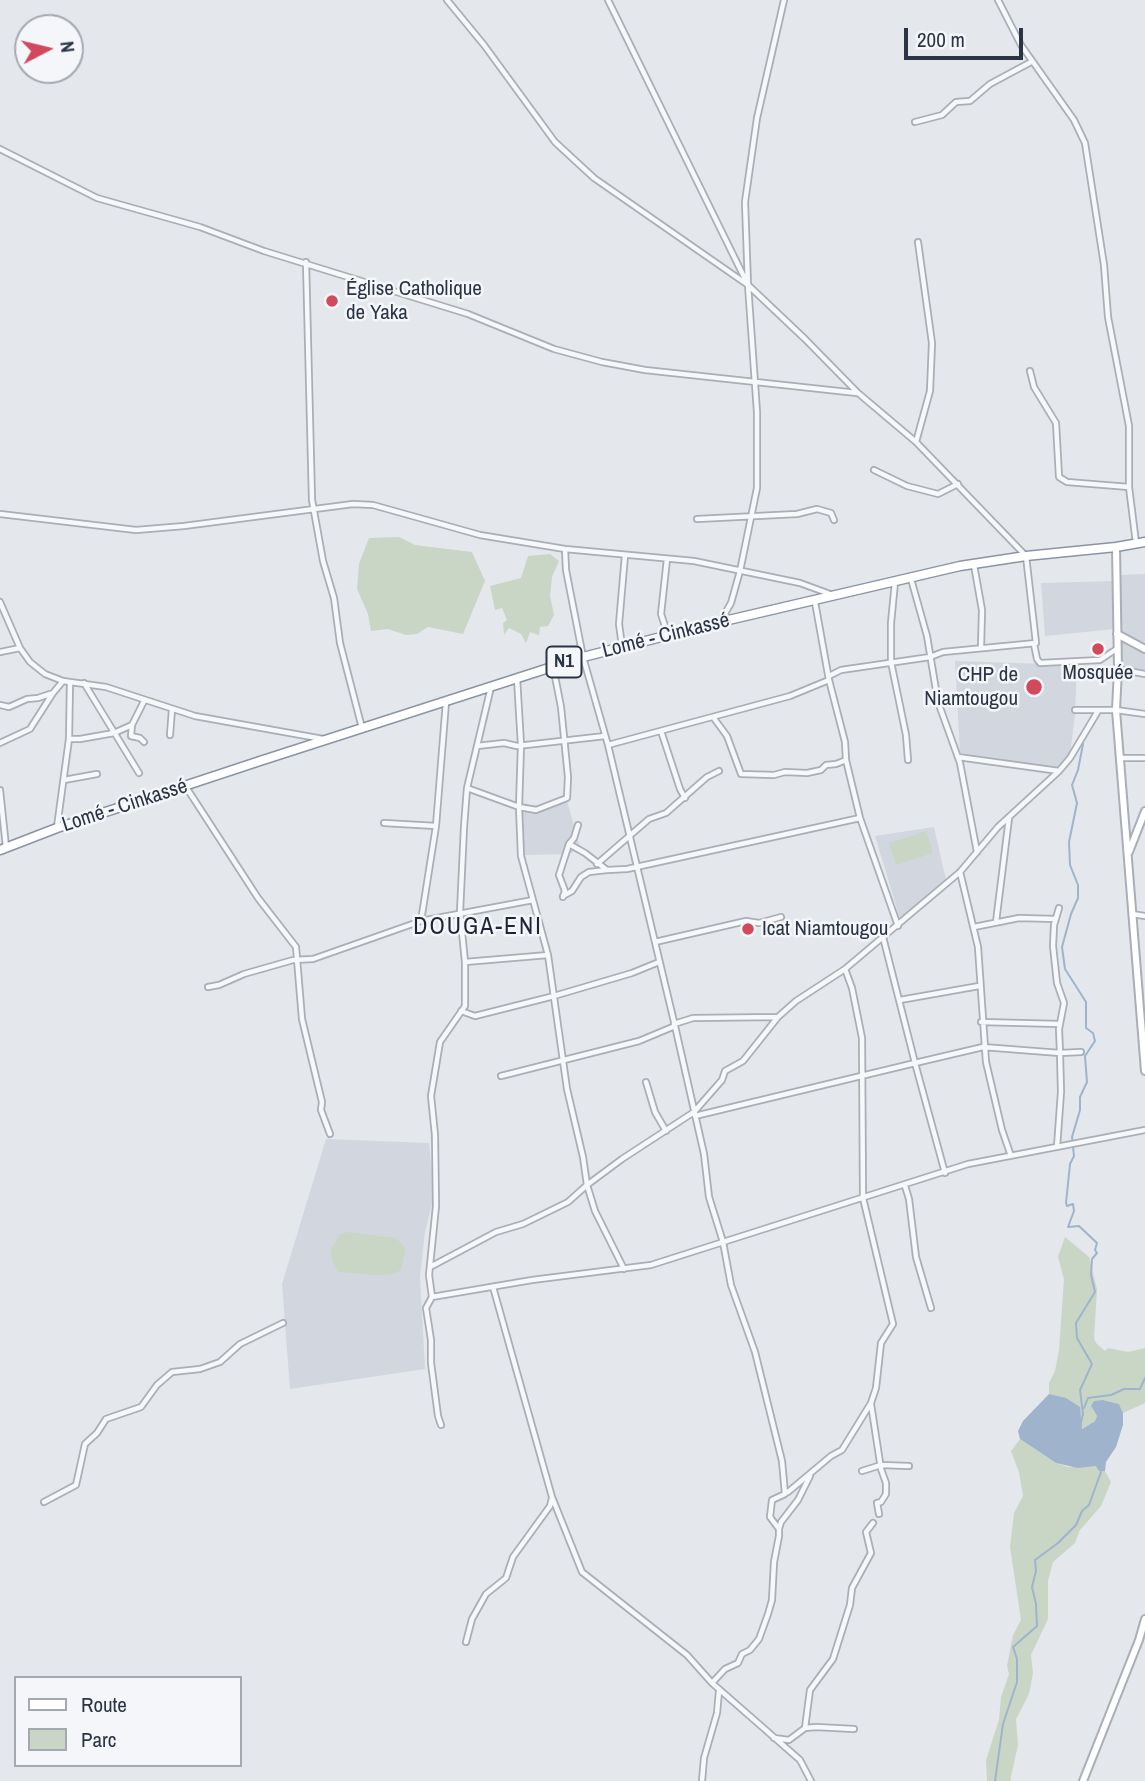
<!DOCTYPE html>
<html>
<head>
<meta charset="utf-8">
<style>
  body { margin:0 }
  #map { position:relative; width:1145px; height:1781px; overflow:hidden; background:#e4e7ec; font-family:"Archivo Narrow",sans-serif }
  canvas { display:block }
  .legend { position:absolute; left:14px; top:1676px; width:228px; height:91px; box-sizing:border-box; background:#f4f6f9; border:2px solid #a4a8b1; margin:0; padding:9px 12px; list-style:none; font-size:21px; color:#2b3445 }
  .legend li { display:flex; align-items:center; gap:14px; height:35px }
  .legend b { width:35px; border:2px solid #a4a8b1 }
  .north { position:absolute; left:14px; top:14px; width:70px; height:70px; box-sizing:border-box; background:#f4f6f9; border:2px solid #a4a8b1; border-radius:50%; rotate:83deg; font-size:19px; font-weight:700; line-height:28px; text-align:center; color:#2b3445 }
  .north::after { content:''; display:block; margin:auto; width:24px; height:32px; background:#d1495b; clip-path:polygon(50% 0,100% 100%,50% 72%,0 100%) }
  .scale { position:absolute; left:904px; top:28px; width:119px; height:32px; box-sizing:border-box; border:4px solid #2b3445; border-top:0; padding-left:9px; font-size:21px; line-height:24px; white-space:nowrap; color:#2b3445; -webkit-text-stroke:5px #f4f6f9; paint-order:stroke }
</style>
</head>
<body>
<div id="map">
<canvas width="1145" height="1781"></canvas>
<ul class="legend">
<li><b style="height:9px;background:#fff"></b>Route</li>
<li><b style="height:19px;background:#c9d6c5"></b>Parc</li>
</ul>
<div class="north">N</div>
<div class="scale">200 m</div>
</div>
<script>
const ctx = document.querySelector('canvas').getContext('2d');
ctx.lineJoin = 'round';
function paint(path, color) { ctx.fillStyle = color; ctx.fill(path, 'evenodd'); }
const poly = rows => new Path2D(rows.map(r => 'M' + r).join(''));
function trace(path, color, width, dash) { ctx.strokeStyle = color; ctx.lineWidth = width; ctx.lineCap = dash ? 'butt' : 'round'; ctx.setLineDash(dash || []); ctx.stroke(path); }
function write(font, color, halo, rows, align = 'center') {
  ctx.font = font + ' "Archivo Narrow",sans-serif'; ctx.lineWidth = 5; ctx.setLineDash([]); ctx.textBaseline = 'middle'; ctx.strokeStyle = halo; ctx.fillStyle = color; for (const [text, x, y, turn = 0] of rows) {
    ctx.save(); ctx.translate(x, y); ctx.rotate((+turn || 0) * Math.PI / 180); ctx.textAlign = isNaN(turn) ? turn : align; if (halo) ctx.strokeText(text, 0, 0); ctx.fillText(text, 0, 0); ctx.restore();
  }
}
paint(poly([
  [1145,574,1145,676,1122,671,1119,575],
  [1115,581,1115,629,1045,636,1041,583],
  [955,661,1077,665,1075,714,1070,755,1057,768,960,753],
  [567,801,580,847,570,854,524,855,522,803,539,806],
  [934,827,946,880,900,919,875,836],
  [326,1139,429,1143,434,1195,425,1232,420,1277,425,1369,290,1389,282,1284]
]), '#d2d6de');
paint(poly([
  [399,537,415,545,472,552,485,581,463,634,428,627,417,634,406,635,388,629,371,631,368,614,357,589,359,564,369,538],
  [550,554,559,561,552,577,550,596,554,615,548,626,540,627,539,635,530,632,526,643,521,634,509,628,504,635,503,623,507,620,502,608,495,610,490,586,521,578,528,556],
  [926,831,933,853,896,865,889,843],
  [349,1232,396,1238,403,1245,405,1251,401,1270,393,1274,376,1275,338,1272,332,1260,331,1249,340,1234],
  [1065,1237,1089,1257,1097,1289,1094,1339,1097,1344,1105,1351,1108,1348,1128,1352,1145,1348,1145,1403,1123,1413,1119,1404,1103,1400,1091,1406,1097,1416,1095,1421,1081,1429,1080,1413,1049,1394,1049,1383,1055,1371,1059,1350,1064,1279,1058,1257],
  [1020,1439,1056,1463,1068,1467,1097,1466,1099,1471,1105,1471,1111,1482,1101,1506,1080,1530,1075,1543,1053,1562,1048,1581,1048,1619,1031,1655,1033,1673,1029,1694,1016,1719,1018,1745,1010,1781,987,1781,986,1760,999,1720,1001,1697,1009,1674,1007,1666,1013,1635,1021,1620,1010,1547,1014,1513,1023,1496,1019,1472,1011,1451]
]), '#c9d6c5');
paint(poly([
  [1049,1394,1066,1398,1080,1407,1082,1429,1095,1421,1097,1416,1091,1406,1094,1401,1103,1400,1119,1404,1123,1413,1123,1425,1116,1447,1106,1462,1105,1471,1099,1471,1096,1466,1078,1468,1056,1463,1020,1439,1018,1431,1023,1421]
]), '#9fb4cc');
trace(poly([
  [1084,1408,1088,1398,1111,1395,1124,1389,1140,1389,1145,1378],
  [1080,1427,1083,1414,1080,1390,1092,1364,1077,1338,1076,1323,1095,1292,1091,1275,1092,1259,1097,1253,1095,1250,1097,1243,1079,1226,1068,1227,1074,1211,1073,1204,1067,1206,1066,1203,1070,1164,1074,1156,1072,1137,1080,1110,1080,1097,1087,1082,1085,1056,1095,1041,1093,1033,1086,1028,1086,1002,1065,969,1062,947,1071,914,1078,898,1078,885,1070,865,1069,842,1077,803,1072,785,1078,770,1083,744],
  [995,1781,1003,1724,1017,1682,1017,1659,1013,1647,1037,1626,1036,1604,1032,1587,1036,1571,1035,1560,1058,1543,1076,1525,1082,1511,1089,1505,1101,1472]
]), '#9fb4cc', 2);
const minor = poly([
  [447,0,484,45,555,142,594,178,748,285,805,339,858,393,916,442,1026,556,1036,643,943,652,930,657,841,670,829,676],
  [608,0,746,281],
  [998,0,1021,45,1074,120,1085,143,1104,265,1108,317,1129,426,1129,487,1136,543],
  [915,122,942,115,956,102,970,101,990,84,1031,62],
  [0,149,97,198,200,227,264,251,468,314,554,349,602,362,645,370,857,393],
  [306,262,312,500,323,561,334,598,340,643,362,728],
  [1030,371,1034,387,1056,423,1059,477,1067,482,1129,487],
  [916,442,930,391,932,343,918,242],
  [874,470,907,486,938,494,958,484],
  [0,514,136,530,184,526,353,504,373,505,480,535,565,549,694,561,800,583,830,594],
  [697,519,797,514,817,509,831,513,834,520],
  [565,549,566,570,583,657,608,745,675,1026,704,1154,709,1197,723,1242,731,1285,755,1352,782,1461,785,1494,772,1500,770,1517,779,1529,779,1536,774,1562,772,1600,768,1614,759,1639,750,1650,742,1654,738,1663,725,1669,712,1683],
  [667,559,661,614,668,635],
  [974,565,982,610,981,647],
  [911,579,927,636,938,702,960,763,977,852],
  [895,582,891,623,891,662,906,735,908,760],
  [0,602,20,648],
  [815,602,829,680,845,742,846,760,860,818,898,926],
  [720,622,731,603,740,571,757,488,757,412,748,285,745,202,757,118,784,0],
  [1034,644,1037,659,1040,663,1100,660,1118,648],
  [622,646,619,624,625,555],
  [0,652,20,648,30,662,45,674,63,681,106,687,195,716,323,739],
  [1118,669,1145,674],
  [84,683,139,773],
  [0,705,9,707,27,699,38,698,53,693,63,681],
  [1075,710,1116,710,1145,714],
  [713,717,727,736,741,774,774,775,785,772,807,773,821,770,826,765,836,764,846,760],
  [661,731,680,789,685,798],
  [170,735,172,709],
  [69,739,80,739,114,733,132,725],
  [144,742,140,738,131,736,132,725,144,701],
  [0,743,30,729,53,693],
  [608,745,790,696,829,680],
  [477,746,504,743,517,746,605,736],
  [958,757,1059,771],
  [1120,758,1145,758],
  [64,780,97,774],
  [186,787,258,898,296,947,302,1019,322,1102,321,1110,330,1134],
  [467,788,519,807,536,810,567,798,568,777,561,707,553,666],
  [0,790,6,847],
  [384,823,436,826],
  [57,827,69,739,70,682],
  [569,844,585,853,607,870,627,869,860,818],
  [597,864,649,819,666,813,707,777,719,771],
  [960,872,978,947,986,1062,1002,1130,1011,1156],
  [563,896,572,891,581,877,589,872,607,870],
  [563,897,565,891,559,875,569,844,574,838,578,825],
  [533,900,548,955,567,1089,583,1157,587,1185,595,1211,624,1269],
  [1059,908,1054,925,1053,946,1057,983,1064,1003,1059,1029,1060,1053,1081,1052],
  [1132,914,1145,916],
  [421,921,436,826,446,702],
  [996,922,1009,818],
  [974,927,1019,918,1056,919],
  [655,942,746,921,759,923,781,917],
  [465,962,548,955],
  [208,987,219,985,244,974,293,960,313,959,421,921,533,900,521,856,519,807,521,745,517,678],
  [900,1000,979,986],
  [461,1011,475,1016,554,996,632,973,659,962],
  [981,1022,1060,1024],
  [674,1024,693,1018,778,1017],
  [501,1076,639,1041,675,1026],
  [646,1082,655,1112,666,1131],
  [695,1116,915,1063,883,937],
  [945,1173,915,1063,983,1047,1060,1053,1061,1092,1057,1147],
  [905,1186,909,1199,916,1257,931,1308],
  [432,1266,496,1232,523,1224,568,1202,587,1185,622,1159,694,1112,722,1080,725,1071,743,1061,778,1017,796,1001,845,969,960,872,998,827,1059,771,1070,758,1098,711],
  [493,1287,552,1497,582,1572,687,1655,712,1683,800,1760,811,1781],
  [432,1297,429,1275,436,1206,435,1135,431,1096,440,1042,465,1006,465,962,460,912,464,827,467,788,491,687],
  [871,1404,881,1469,886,1483,886,1494,881,1502,877,1503,879,1514],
  [441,1425,438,1416,431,1363,431,1340,426,1308,432,1297,532,1280,651,1265,968,1164,1145,1130],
  [862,1471,881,1465,909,1466],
  [788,1492,831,1456,842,1450,871,1403,876,1388,881,1343,893,1324,863,1198,862,1038,852,988,845,969],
  [44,1502,76,1485,85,1444,97,1433,106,1419,141,1407,157,1385,172,1372,200,1369,220,1362,240,1344,283,1323],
  [779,1529,781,1522,798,1500,810,1476],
  [466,1642,472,1619,486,1594,506,1578,513,1557,550,1506,552,1498],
  [805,1728,810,1690,833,1659,850,1605,852,1588,871,1553,866,1532,873,1523],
  [774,1738,789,1740,805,1728,816,1727,854,1729],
  [702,1781,704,1758,717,1713,719,1691]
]);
const secondary = poly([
  [1116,547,1118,669,1116,710,1145,1071],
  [1117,634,1145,649],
  [1129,852,1145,811],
  [1083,1781,1139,1640,1145,1619]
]);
const trunk = poly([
  [0,850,57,828,263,760,583,657,720,622,960,566,1026,556,1116,547,1145,542]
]);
trace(minor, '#a9aeb7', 8);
trace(secondary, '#a9aeb7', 10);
trace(trunk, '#8b94a3', 11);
trace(minor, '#f7f8fa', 4.5);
trace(secondary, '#fff', 6);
trace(trunk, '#fff', 8);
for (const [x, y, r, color] of [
  [332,301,7,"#d1495b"],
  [1098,649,7,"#d1495b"],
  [1034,687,9,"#d1495b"],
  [748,929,7,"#d1495b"]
]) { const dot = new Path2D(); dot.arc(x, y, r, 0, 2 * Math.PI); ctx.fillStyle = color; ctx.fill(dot); trace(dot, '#f4f6f9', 2.5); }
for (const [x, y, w] of [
  [564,662,35]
]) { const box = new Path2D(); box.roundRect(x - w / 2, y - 15.5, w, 31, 5); ctx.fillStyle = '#f4f6f9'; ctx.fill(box); trace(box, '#2b3445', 2); }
write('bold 19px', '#2b3445', null, [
  ["N1",564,662]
]);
write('21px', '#2b3445', '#f4f6f9', [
  ["Église Catholique",346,289],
  ["de Yaka",346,313],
  ["Mosquée",1098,673,"center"],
  ["CHP de",1018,675,"right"],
  ["Niamtougou",1018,699,"right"],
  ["Icat Niamtougou",762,929]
], 'left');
write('21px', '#2b3445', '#f4f6f9', [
  ["Lomé - Cinkassé",666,636,-14],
  ["Lomé - Cinkassé",125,806,-18]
]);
ctx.letterSpacing = '2px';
write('24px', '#1d2536', '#f4f6f9', [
  ["DOUGA-ENI",478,928]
]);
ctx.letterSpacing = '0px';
</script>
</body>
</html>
